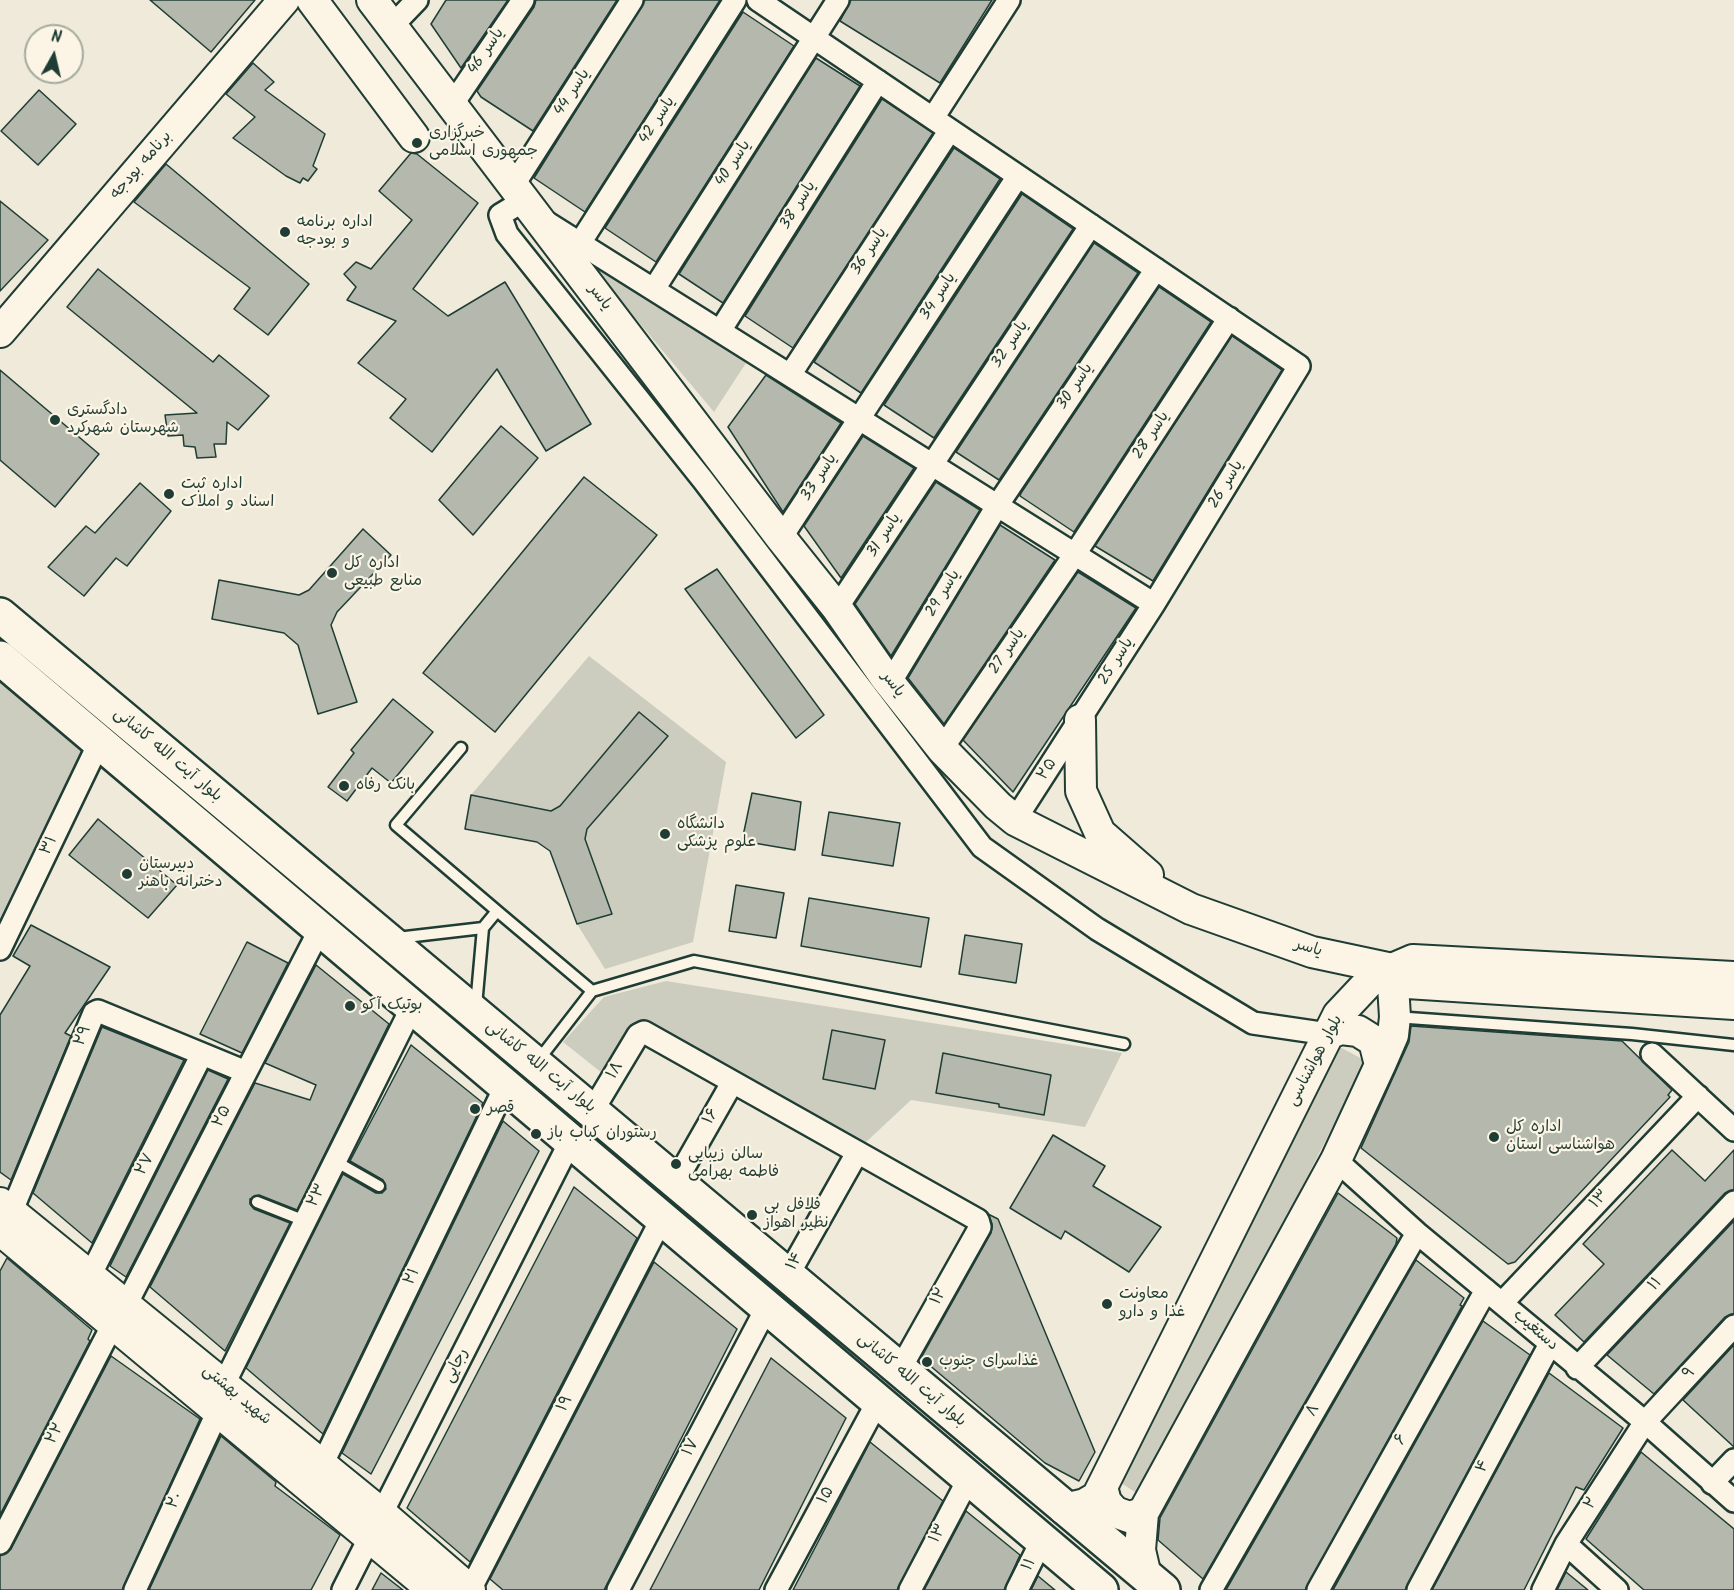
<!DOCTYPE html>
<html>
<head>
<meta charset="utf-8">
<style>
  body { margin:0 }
  #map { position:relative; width:1734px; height:1590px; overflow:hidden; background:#efeada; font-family:Kalam,sans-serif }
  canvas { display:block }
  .north { position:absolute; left:24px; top:24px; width:60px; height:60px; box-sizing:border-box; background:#fcf5e5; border:2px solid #a4ab9e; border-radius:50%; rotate:8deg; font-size:16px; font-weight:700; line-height:24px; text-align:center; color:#1f3d34 }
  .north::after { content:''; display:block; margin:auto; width:21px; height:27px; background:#1f3d34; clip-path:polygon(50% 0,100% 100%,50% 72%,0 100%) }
</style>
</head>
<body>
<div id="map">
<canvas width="1734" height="1590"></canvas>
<div class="north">N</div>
</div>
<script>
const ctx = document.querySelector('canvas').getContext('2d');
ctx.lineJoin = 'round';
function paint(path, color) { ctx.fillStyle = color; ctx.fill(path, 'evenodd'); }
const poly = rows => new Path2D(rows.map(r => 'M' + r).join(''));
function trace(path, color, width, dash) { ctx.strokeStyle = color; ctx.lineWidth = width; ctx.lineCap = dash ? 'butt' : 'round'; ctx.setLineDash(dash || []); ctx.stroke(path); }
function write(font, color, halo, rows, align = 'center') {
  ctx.font = font + ' Kalam,"Playpen Sans Arabic",sans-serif'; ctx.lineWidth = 4.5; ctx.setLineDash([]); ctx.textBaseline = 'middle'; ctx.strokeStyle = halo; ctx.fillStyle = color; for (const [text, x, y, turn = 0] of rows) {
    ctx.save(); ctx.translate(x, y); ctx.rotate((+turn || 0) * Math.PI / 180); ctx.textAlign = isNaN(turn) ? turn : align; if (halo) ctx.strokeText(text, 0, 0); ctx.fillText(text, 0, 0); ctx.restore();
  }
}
paint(poly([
  [584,257,746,363,714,412],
  [589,656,726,762,693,942,605,969,577,924,612,913,585,839,587,829,667,736,639,712,560,806,551,811,471,795],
  [2,680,90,752,0,937,0,683],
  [666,981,1122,1053,1085,1127,911,1100,865,1143,637,1022,607,1077,563,1042,604,997],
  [1338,1046,1366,1061,1144,1498,1118,1481]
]), '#cccdbf');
const building = poly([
  [150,0,255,0,211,52,150,0],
  [446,0,508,0,461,68,431,24,446,0],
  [536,0,617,0,533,131,481,97,477,91,534,7,536,0],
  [645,0,720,0,585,212,534,178,645,0],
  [851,0,992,0,940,83,840,21,851,0],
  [743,12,794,46,656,262,605,228,743,12],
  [816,58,860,86,723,303,679,274,816,58],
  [253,63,274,82,265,90,325,134,313,166,317,169,308,181,303,178,300,183,286,176,233,138,255,117,226,94,253,63],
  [39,90,76,124,38,165,1,131,39,90],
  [882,99,933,133,793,348,745,316,882,99],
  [954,148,1000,179,861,393,814,362,954,148],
  [411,153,417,154,478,203,413,289,448,316,505,282,591,424,546,451,497,369,432,452,390,418,406,399,358,363,396,321,347,300,356,287,344,274,356,262,371,269,412,220,379,191,411,153],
  [166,164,309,284,268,335,234,309,250,288,134,202,166,164],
  [1022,194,1073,229,934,438,884,405,1022,194],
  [0,201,48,240,0,291,0,201],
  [1094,243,1138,273,999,480,956,452,1094,243],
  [98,269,213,362,219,355,269,396,238,430,227,422,226,444,214,444,216,457,197,458,195,447,184,446,183,435,168,436,165,415,197,413,67,307,98,269],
  [1159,287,1211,322,1074,532,1020,496,1021,493,1159,287],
  [1232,336,1282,370,1153,581,1095,546,1232,336],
  [0,370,99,454,55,507,0,460,0,370],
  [766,375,841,423,783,512,728,427,766,375],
  [501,426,538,458,473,535,439,500,501,426],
  [863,436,914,468,841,578,804,526,863,436],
  [584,477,657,535,495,732,423,673,584,477],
  [936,482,980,510,891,656,855,604,936,482],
  [140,483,171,511,127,566,116,558,84,596,48,567,86,526,95,533,140,483],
  [1000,525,1055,560,944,724,908,678,1000,525],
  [363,529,391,555,337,612,331,625,357,702,318,714,298,645,284,633,212,619,219,580,299,595,309,590,363,529],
  [717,569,824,715,796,738,685,589,717,569],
  [1078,572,1136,608,1013,792,963,740,1078,572],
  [393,699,433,732,391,783,372,768,347,801,328,787,354,753,351,750,393,699],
  [639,712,668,736,587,829,585,839,612,914,577,924,550,851,537,842,465,829,471,795,551,811,560,806,639,712],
  [752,793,801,802,795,850,742,841,752,793],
  [829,812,900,823,893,866,822,855,829,812],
  [98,819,177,885,148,918,69,855,98,819],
  [736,885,784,893,776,938,729,931,736,885],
  [809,898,929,918,921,967,801,946,809,898],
  [31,925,110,967,65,1033,71,1036,11,1180,0,1172,0,1015,30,966,13,956,31,925],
  [965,935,1022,944,1016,983,959,974,965,935],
  [247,942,288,963,242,1053,200,1034,247,942],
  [316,965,389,1024,297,1210,259,1195,250,1199,250,1204,254,1209,290,1223,225,1351,150,1287,255,1083,310,1100,316,1085,265,1063,316,965],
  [1411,1026,1622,1041,1672,1090,1668,1095,1670,1097,1515,1262,1508,1264,1361,1148,1409,1042,1411,1026],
  [102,1027,184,1060,92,1243,33,1193,102,1027],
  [832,1030,885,1040,875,1089,823,1079,832,1030],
  [411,1045,483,1103,323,1434,246,1368,343,1174,376,1193,382,1193,386,1189,383,1180,350,1161,411,1045],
  [943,1053,1051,1075,1044,1115,999,1107,999,1104,936,1093,943,1053],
  [208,1070,228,1079,126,1277,110,1266,208,1070],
  [503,1121,539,1151,371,1474,342,1453,503,1121],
  [1053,1135,1105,1166,1093,1186,1161,1227,1129,1272,1065,1231,1061,1239,1010,1208,1053,1135],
  [1672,1150,1705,1181,1734,1150,1734,1190,1725,1193,1584,1342,1555,1315,1604,1264,1583,1244,1672,1150],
  [574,1187,637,1238,470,1562,407,1508,574,1187],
  [1338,1193,1397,1238,1396,1244,1203,1579,1158,1540,1160,1518,1338,1193],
  [988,1214,998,1219,1095,1452,1079,1481,1045,1463,921,1358,991,1233,992,1224,988,1214],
  [1734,1221,1734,1314,1725,1317,1654,1394,1607,1355,1734,1221],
  [7,1258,92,1330,88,1339,90,1341,0,1515,0,1271,7,1258],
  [1416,1260,1464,1298,1460,1305,1462,1306,1305,1590,1226,1590,1416,1260],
  [654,1262,737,1329,604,1590,503,1590,490,1579,654,1262],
  [1483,1321,1530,1355,1405,1590,1333,1590,1483,1321],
  [1734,1345,1734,1447,1683,1400,1734,1345],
  [111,1356,200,1419,122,1590,0,1590,0,1556,11,1549,111,1356],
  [771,1358,846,1418,759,1590,650,1590,771,1358],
  [1549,1373,1623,1428,1584,1490,1576,1487,1524,1590,1432,1590,1549,1373],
  [221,1436,276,1482,275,1486,340,1535,311,1590,149,1590,221,1436],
  [870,1442,943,1501,897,1590,793,1590,870,1442],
  [1641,1452,1734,1529,1734,1590,1644,1590,1586,1539,1641,1452],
  [966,1511,1020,1555,1004,1590,924,1590,966,1511],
  [1566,1572,1588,1590,1557,1590,1566,1572],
  [381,1573,403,1590,372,1590,381,1573],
  [1038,1576,1055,1590,1031,1590,1038,1576]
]);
paint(building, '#b5b9ad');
trace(building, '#1f3d34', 1.5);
const service = poly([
  [461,748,396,825,497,911,483,928,476,1006],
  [497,911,592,991],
  [397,938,483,928],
  [1395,1017,1632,1034,1734,1045],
  [537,1062,592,991,694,961,1124,1044],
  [335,1161,379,1186],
  [257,1202,305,1221]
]);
const minor = poly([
  [758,0,1299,366,1154,604,1015,820],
  [392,26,417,0],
  [452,105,523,0],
  [933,118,1009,0],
  [513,186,632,0],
  [525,200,500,215,507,234,703,480,982,847,1097,929,1253,1023,1328,1034],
  [546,222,1154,604],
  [580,243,735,0],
  [654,289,838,0],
  [720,331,878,81],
  [790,375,950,130],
  [781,538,1018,176],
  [837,608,1091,225],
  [890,683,997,506,1156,269],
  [942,749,1075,554,1229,318],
  [0,949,99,743],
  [1652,1054,1734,1130],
  [593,1110,638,1035,644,1032,978,1220,980,1227,899,1371],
  [1336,1160,1417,1233,1645,1422,1734,1501],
  [675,1183,732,1083],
  [11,1213,94,1013,98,1011,246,1072],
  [90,1276,202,1054],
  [787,1277,857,1153],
  [1502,1303,1698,1096],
  [126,1305,320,929],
  [1577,1368,1734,1202],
  [223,1386,412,1007],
  [321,1467,505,1087],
  [1712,1483,1734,1460],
  [0,1543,113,1324],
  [1566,1544,1617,1590],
  [135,1590,218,1411],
  [343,1590,570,1142],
  [470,1590,662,1218],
  [618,1590,767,1307],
  [776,1590,878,1401],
  [910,1590,969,1478],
  [1017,1590,1042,1540],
  [1211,1590,1417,1233],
  [1318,1590,1486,1290],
  [1418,1590,1550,1344],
  [1543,1590,1566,1544,1645,1422,1734,1326]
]);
const secondary = poly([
  [312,0,414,137],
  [372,0,781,538,837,608,885,677,942,749,998,806,1015,820,1191,909,1312,952,1392,969],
  [0,332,284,0],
  [1080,720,1081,791,1100,833,1148,875],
  [1734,977,1413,960,1392,969,1407,983,1734,1004],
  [1328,1034,1341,1029,1358,1031,1374,1041,1380,1065],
  [0,1203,382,1514,470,1590],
  [0,1230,433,1590],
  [1102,1487,1106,1502,1115,1512,1129,1517,1143,1513],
  [1064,1509,1085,1504,1097,1497,1338,1015,1370,981,1392,969],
  [1143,1513,1336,1160,1380,1065,1393,1035,1395,1017,1392,969],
  [1143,1513,1140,1550,1146,1576]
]);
const primary = poly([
  [0,615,1163,1590],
  [0,658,1101,1590]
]);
trace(service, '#1f3d34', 15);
trace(minor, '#1f3d34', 26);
trace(secondary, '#1f3d34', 34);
trace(primary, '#1f3d34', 38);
trace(service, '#fcf5e5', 10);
trace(minor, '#fcf5e5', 21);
trace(secondary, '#fcf5e5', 30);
trace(primary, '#fcf5e5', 33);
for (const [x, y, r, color] of [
  [417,143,6,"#1f3d34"],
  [285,232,6,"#1f3d34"],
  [55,420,6,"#1f3d34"],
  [169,494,6,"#1f3d34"],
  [332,573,6,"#1f3d34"],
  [344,786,6,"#1f3d34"],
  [665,834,6,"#1f3d34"],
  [127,874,6,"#1f3d34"],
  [350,1006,6,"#1f3d34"],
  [475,1109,6,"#1f3d34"],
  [536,1134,6,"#1f3d34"],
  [1494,1137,6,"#1f3d34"],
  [676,1164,6,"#1f3d34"],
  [752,1215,6,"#1f3d34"],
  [1107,1304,6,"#1f3d34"],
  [927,1362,6,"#1f3d34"]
]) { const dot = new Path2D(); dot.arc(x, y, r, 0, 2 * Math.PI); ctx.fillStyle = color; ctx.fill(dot); trace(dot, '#fcf5e5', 2); }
write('16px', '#1f3d34', '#fcf5e5', [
  ["یاسر 46",487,52,-56],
  ["یاسر 44",573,93,-57],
  ["یاسر 42",658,121,-57],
  ["یاسر 40",734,164,-57],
  ["برنامه بودجه",142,166,-49],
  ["یاسر 38",799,206,-58],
  ["یاسر 36",870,252,-57],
  ["یاسر 34",939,297,-57],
  ["یاسر",599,298,53],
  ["یاسر 32",1011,345,-56],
  ["یاسر 30",1076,387,-56],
  ["یاسر 28",1152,436,-57],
  ["یاسر 33",820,478,-57],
  ["یاسر 26",1227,485,-59],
  ["یاسر 31",885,536,-57],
  ["یاسر 29",944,594,-59],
  ["یاسر 27",1008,652,-56],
  ["یاسر 25",1117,662,-58],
  ["یاسر",892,685,53],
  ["بلوار آیت الله کاشانی",167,756,40],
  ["۲۵",1048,770,-57],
  ["۳۱",50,846,-64],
  ["یاسر",1308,949,17],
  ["۲۹",84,1036,-68],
  ["بلوار هواشناسی",1316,1061,-62],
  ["بلوار آیت الله کاشانی",540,1068,39],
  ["۱۸",616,1071,-59],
  ["۲۵",223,1117,-63],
  ["۱۶",712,1117,-61],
  ["۲۷",146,1165,-63],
  ["۲۳",318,1196,-63],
  ["۱۳",1600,1200,-47],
  ["۱۴",796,1262,-61],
  ["۲۱",413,1277,-64],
  ["۱۱",1656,1285,-47],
  ["۱۲",940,1297,-61],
  ["دستغیب",1535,1331,41],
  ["رجایی",457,1366,-63],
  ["۹",1690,1374,-47],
  ["بلوار آیت الله کاشانی",911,1381,40],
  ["شهید بهشتی",236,1396,40],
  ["۱۹",566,1404,-63],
  ["۸",1314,1411,-60],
  ["۲۲",56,1434,-63],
  ["۶",1402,1440,-61],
  ["۱۷",692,1448,-62],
  ["۴",1484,1467,-62],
  ["۱۵",827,1496,-61],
  ["۲۰",176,1501,-65],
  ["۲",1592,1504,-57],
  ["۱۳",939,1534,-62],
  ["۱۱",1030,1565,-63]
]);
write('16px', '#1f3d34', '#fcf5e5', [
  ["خبرگزاری",429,134],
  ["جمهوری اسلامی",429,152],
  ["اداره برنامه",297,223],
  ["و بودجه",297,241],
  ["دادگستری",67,411],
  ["شهرستان شهرکرد",67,429],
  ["اداره ثبت",181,485],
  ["اسناد و املاک",181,503],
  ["اداره کل",344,564],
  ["منابع طبیعی",344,582],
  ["بانک رفاه",356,786],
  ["دانشگاه",677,825],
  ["علوم پزشکی",677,843],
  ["دبیرستان",139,865],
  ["دخترانه باهنر",139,883],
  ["بوتیک آکو",362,1006],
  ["قصر",487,1109],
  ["اداره کل",1506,1128],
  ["هواشناسی استان",1506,1146],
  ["رستوران کباب باز",548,1134],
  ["سالن زیبایی",688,1155],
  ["فاطمه بهرامی",688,1173],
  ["فلافل بی",764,1206],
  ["نظیر اهواز",764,1224],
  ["معاونت",1119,1295],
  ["غذا و دارو",1119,1313],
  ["غذاسرای جنوب",939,1362]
], 'left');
</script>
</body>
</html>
